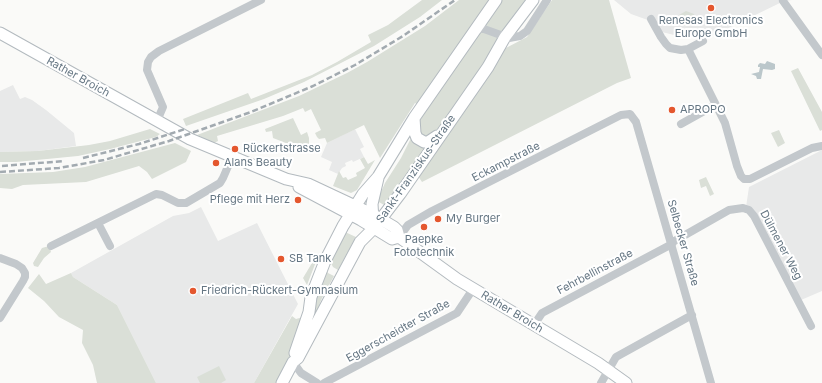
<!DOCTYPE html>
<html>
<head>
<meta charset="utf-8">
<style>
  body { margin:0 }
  canvas { display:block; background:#fafaf8 }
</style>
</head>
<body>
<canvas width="822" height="383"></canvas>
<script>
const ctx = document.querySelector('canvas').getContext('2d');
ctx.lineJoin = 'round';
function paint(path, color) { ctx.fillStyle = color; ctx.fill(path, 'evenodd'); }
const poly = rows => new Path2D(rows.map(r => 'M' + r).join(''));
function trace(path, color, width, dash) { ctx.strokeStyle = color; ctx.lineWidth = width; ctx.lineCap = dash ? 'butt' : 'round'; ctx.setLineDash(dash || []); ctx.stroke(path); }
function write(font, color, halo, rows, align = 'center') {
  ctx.font = font + ' Inter,sans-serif'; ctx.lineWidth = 4; ctx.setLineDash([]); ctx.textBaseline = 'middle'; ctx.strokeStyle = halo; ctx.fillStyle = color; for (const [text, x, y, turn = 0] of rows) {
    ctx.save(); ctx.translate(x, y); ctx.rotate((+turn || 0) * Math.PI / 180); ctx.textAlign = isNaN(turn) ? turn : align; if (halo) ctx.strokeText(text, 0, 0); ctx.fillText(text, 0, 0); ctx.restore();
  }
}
paint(poly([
  [614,0,792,0,784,1,708,38,702,38,678,36,662,32,659,24,631,14],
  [13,85,20,99,25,97,32,100,46,110,74,133,76,146,38,151,0,152,0,91],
  [355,129,364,147,360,149,364,157,353,162,352,160,345,163,346,166,342,168,338,174,329,170,332,162,321,157,327,143],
  [822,150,822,291,801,300,746,207,749,187],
  [201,207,218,241,257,223,298,304,254,383,156,383,117,305,73,277,71,273,173,216,189,213]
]), '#e8e9e9');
paint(poly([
  [422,0,442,0,420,17,374,46,304,82,264,99,186,126,183,119,248,93,251,99,312,75,337,62,371,42,368,35,388,25],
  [459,0,491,0,418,105,415,103,380,158,364,125,327,143,325,138,319,139,317,137,315,133,321,130,311,109,305,112,303,108,283,116,217,136,218,141,214,143,197,135,299,96,347,73,367,62,425,26],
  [500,0,530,0,504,34,482,28],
  [552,0,609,0,631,78,617,83,422,182,418,176,504,49,527,37],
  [686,11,694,14,695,17,693,23,680,21,679,15],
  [478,31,502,37,437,135,423,140,417,125,420,119,448,79,453,67],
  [798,68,822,112,822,130,820,131,791,71],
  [293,118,301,135,307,132,309,138,309,152,273,138,272,131,266,132,265,129],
  [150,129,160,134,156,137,110,149,78,156,16,162,0,162,0,152,38,151,89,145,110,141],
  [779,130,785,143,778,147,771,133],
  [411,138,426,146,386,206,377,201,385,183,401,158],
  [175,143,191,151,186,162,152,179,147,172,139,166,86,182,23,185,12,189,0,188,0,174,53,172,85,167],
  [364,157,368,164,375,160,357,190,351,193,333,186,339,171,343,178,346,177,348,180,357,176,356,173,365,168,360,159],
  [706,177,714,194,710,196,706,186,701,188,699,180],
  [345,232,356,237,338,270,333,267,330,261],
  [49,246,51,252,44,258,38,267,34,266,33,263,42,248],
  [318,253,319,254,307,285,303,278],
  [326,269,328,273,334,276,322,298,310,327,315,302],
  [71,273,73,277,117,305,156,383,97,383,93,365,82,343,83,330,59,317,44,301,28,288,39,274,46,284],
  [292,316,296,319,303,317,289,366,279,383,254,383],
  [219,366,226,380,221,383,200,383,197,377]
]), '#dadfd7');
paint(poly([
  [767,61,775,64,775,69,772,70,763,69,761,79,757,79,756,76,751,74,759,72,760,67,758,67,758,65,760,63,765,64]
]), '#bbc7cb');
const secondary = poly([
  [0,33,190,139,286,179,308,184,372,214,394,227,397,230,399,237,457,279,598,363,626,383],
  [414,118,415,133,417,138,424,142,428,142,437,136],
  [299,187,361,220,392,239,399,237],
  [373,220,372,204,378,178],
  [295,353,309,312,311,297,325,261,343,226,363,194,378,177,414,118,496,0],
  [282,383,293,362,298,358,360,242,374,228,400,194,488,67,505,37,533,0]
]);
trace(secondary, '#b3babf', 13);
trace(poly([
  [783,1,822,55],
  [651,19,661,37,666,44,670,48,681,50,688,49,703,41],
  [477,29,484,29,509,38,520,36,527,31,547,0],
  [688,49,725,123,737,166,741,176,744,179,750,179,812,148,822,146],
  [157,121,163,107,147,70,148,62,151,57,159,51,261,0],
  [681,124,715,105],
  [98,223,110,246],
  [399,237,408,225,432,211,621,115,630,114,636,122,711,383],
  [671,243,729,210,743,208,749,210,754,216,811,326],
  [51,246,156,194,162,195,178,203,186,203,220,183,223,178,232,157],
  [0,258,16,264,22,268,25,273,25,277,23,281,0,318],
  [534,325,542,313,672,244],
  [293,362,301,373,317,383],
  [324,383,457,313,473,289],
  [601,383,616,357,692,315]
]), '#c3c8cc', 8);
trace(secondary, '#fff', 11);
trace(poly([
  [83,158,139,144,185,129],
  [2,166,64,161],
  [0,172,59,168,104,160,169,141,251,112,313,86,355,65,403,36,455,0]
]), '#a2aab0', 2.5, [6, 3]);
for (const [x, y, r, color] of [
  [711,8,4,"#e4572e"],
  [672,110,4,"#e4572e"],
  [235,149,4,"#e4572e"],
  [216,163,4,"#e4572e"],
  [298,200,4,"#e4572e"],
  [438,219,4,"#e4572e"],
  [424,227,4,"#e4572e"],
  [281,259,4,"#e4572e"],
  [193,291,4,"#e4572e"]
]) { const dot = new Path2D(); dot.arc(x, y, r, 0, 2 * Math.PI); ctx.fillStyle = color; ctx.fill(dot); trace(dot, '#fff', 1.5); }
write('11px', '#657683', '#fff', [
  ["Renesas Electronics",711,21,"center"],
  ["Europe GmbH",711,34,"center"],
  ["APROPO",680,110],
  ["Rückertstrasse",243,149],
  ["Alans Beauty",224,163],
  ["Pflege mit Herz",290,200,"right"],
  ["My Burger",446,219],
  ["Paepke",424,240,"center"],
  ["Fototechnik",424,253,"center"],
  ["SB Tank",289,259],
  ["Friedrich-Rückert-Gymnasium",201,291]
], 'left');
write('11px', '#657683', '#fff', [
  ["Rather Broich",78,77,29],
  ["Eckampstraße",506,162,-27],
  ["Sankt-Franziskus-Straße",416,169,-55],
  ["Selbecker Straße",683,243,74],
  ["Dülmener Weg",781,245,62],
  ["Fehrbellinstraße",595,272,-28],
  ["Rather Broich",512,312,31],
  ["Eggerscheidter Straße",398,331,-29]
]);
</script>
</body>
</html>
